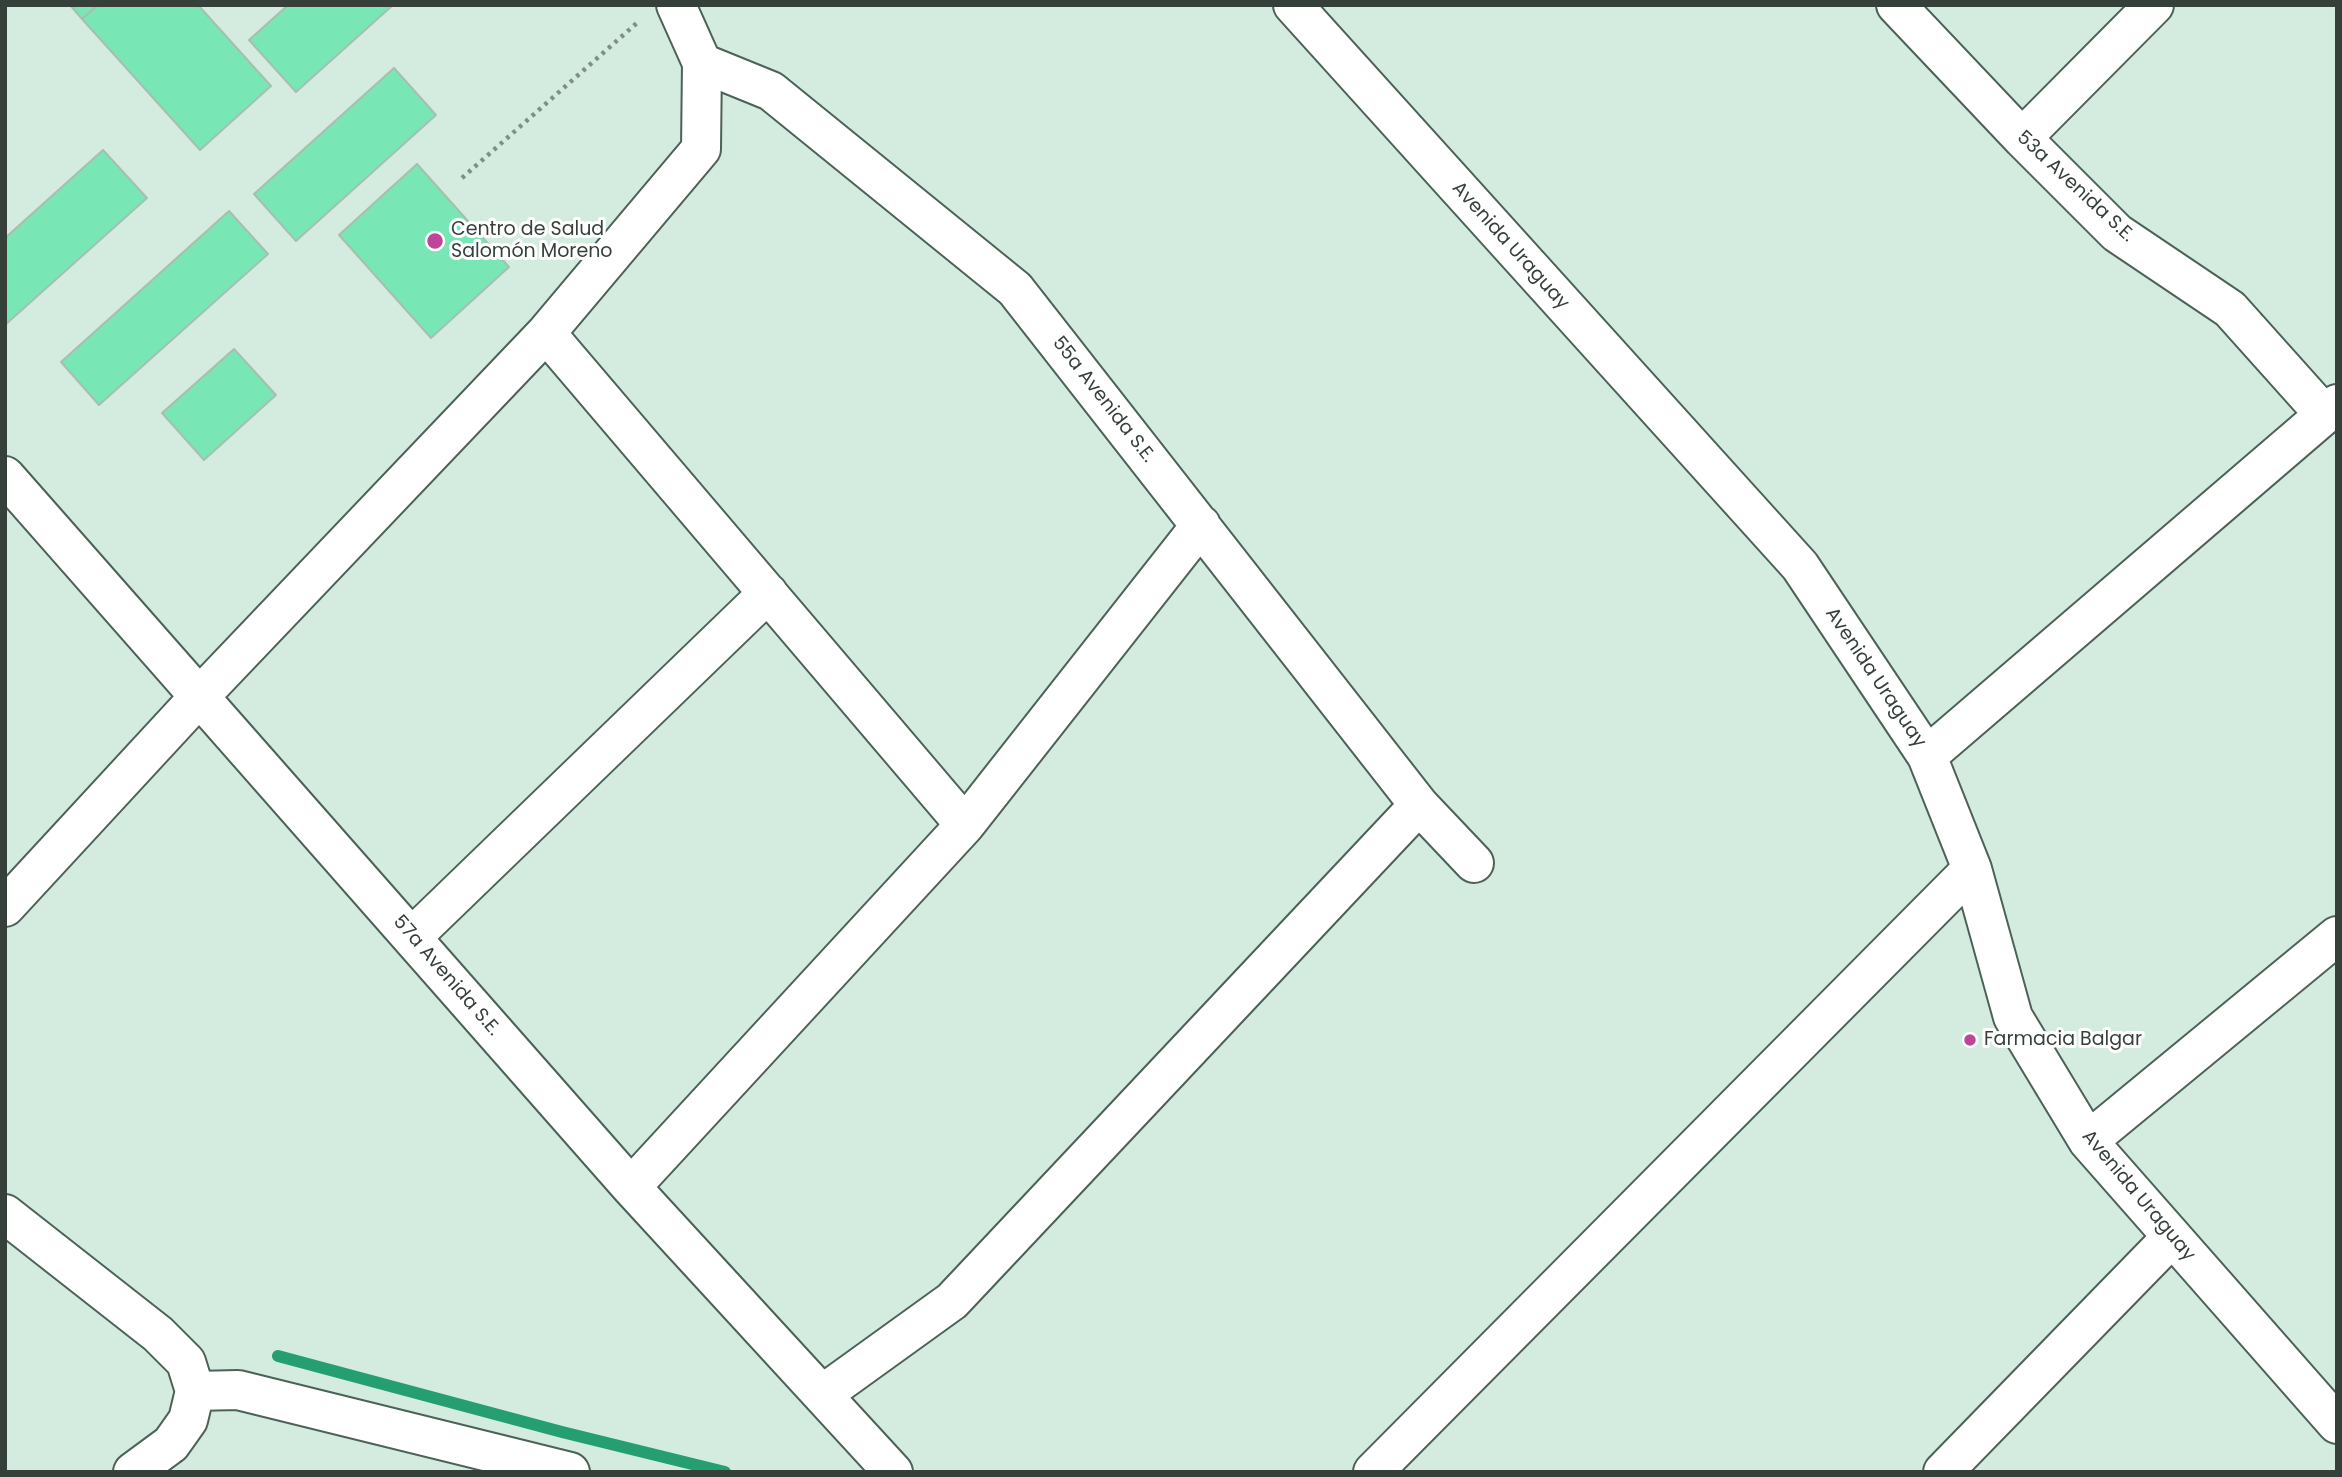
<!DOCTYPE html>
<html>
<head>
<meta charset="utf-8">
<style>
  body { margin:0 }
  #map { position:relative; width:2342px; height:1477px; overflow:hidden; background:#d4ecdf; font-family:Poppins,sans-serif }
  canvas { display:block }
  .frame { position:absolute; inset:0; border:7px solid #36403b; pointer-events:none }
</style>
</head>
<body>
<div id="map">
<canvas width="2342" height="1477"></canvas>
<div class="frame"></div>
</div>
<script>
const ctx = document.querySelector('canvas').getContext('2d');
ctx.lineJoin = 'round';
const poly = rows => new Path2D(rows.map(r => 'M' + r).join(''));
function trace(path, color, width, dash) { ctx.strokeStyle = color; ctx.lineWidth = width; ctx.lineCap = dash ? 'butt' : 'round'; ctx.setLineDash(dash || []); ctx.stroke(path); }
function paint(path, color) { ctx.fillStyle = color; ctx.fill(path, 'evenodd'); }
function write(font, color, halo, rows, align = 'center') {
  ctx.font = font + ' Poppins,sans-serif'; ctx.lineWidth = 6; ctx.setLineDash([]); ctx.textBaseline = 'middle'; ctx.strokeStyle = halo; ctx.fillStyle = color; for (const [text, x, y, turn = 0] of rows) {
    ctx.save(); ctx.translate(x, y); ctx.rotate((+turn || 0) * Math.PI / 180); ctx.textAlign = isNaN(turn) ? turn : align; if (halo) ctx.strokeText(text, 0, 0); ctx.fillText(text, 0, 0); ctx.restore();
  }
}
trace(poly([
  [278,1356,562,1432,725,1472]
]), '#259f71', 12);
const building = poly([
  [70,5,98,5,82,19,70,5],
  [98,5,198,5,271,86,200,150,82,19,98,5],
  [288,5,393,5,296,92,249,40,288,5],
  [394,68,436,115,296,241,254,194,394,68],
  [103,150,147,198,5,325,5,238,103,150],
  [417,164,509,267,431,338,339,235,417,164],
  [229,211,268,254,99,405,61,362,229,211],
  [234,349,276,395,204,460,162,413,234,349]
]);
paint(building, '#78e7b5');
trace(building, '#a7beb1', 2);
const minor = poly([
  [676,5,702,63,771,91,1015,289,1419,805,1474,863],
  [1293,5,1800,566,1927,756,1972,869,2013,1017,2088,1141,2337,1424],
  [1896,5,2022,138,2117,233,2230,309,2324,414],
  [2022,138,2154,5],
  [546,333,965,825],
  [5,476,631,1187,893,1472],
  [1927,756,2337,404],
  [5,907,200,696,546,333,701,149,702,63],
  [412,937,768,593],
  [2088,1141,2337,936],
  [631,1187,965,825,1201,525],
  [5,1214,158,1334,186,1362,195,1391,188,1420,171,1444,133,1472],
  [195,1391,238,1390,570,1472],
  [823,1394,952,1301,1419,805],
  [1373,1472,1972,869],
  [1943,1472,2172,1237]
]);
trace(minor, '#4d6257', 42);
trace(poly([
  [462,178,638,22]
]), '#7f8f86', 4.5, [3.5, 5]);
trace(minor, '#fff', 38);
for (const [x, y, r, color] of [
  [435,241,9,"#bf4598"],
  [1970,1040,7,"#bf4598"]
]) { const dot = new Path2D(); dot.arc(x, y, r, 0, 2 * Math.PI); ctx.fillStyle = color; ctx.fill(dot); trace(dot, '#fff', 2.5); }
write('19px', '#36403b', '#fff', [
  ["53a Avenida S.E.",2075,187,43],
  ["Avenida Uraguay",1510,246,48],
  ["55a Avenida S.E.",1103,400,52],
  ["Avenida Uraguay",1875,678,56],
  ["57a Avenida S.E.",446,976,49],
  ["Avenida Uraguay",2138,1196,50]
]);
write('19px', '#36403b', '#fff', [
  ["Centro de Salud",451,230],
  ["Salomón Moreno",451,252],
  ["Farmacia Balgar",1984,1040]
], 'left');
</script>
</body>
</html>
